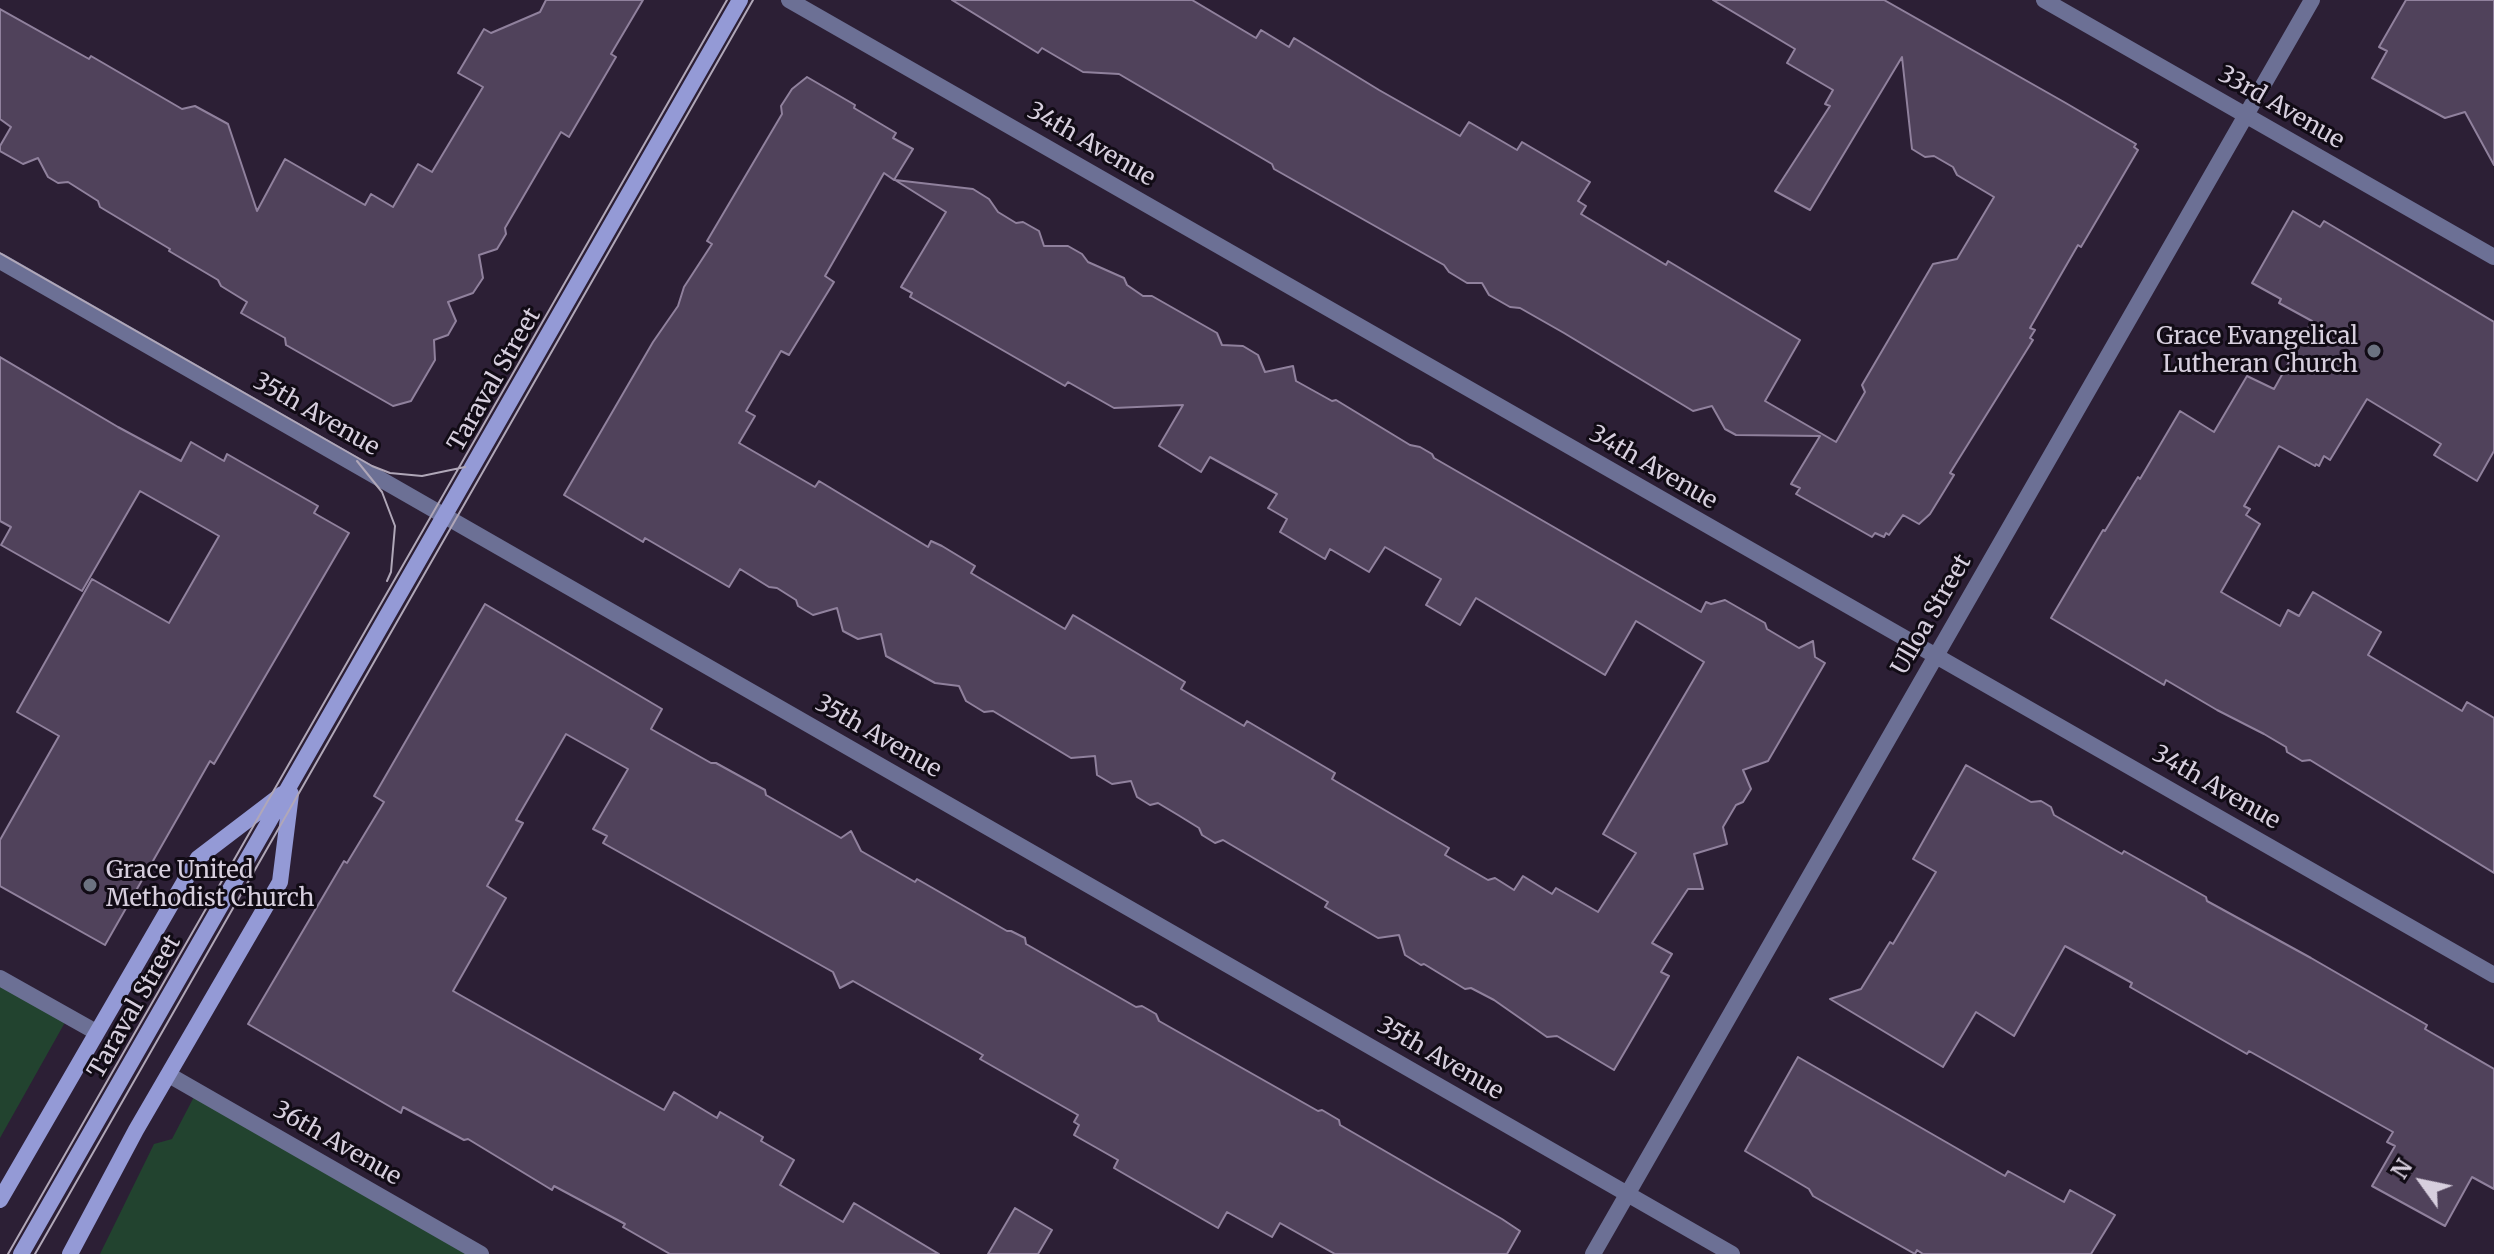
<!DOCTYPE html>
<html>
<head>
<meta charset="utf-8">
<style>
  body { margin:0 }
  #map { position:relative; width:2494px; height:1254px; overflow:hidden; background:#2c1f35; font-family:Merriweather,serif }
  canvas { display:block }
  .north { position:absolute; left:2382px; top:1142px; width:80px; height:80px; -webkit-text-stroke:6px #110b15; paint-order:stroke; rotate:303deg; font-size:22px; font-weight:700; line-height:32px; text-align:center; color:#d7cfde }
  .north::after { content:''; display:block; margin:auto; width:28px; height:36px; background:#d7cfde; clip-path:polygon(50% 0,100% 100%,50% 72%,0 100%) }
</style>
</head>
<body>
<div id="map">
<canvas width="2494" height="1254"></canvas>
<div class="north">N</div>
</div>
<script>
const ctx = document.querySelector('canvas').getContext('2d');
ctx.lineJoin = 'round';
function paint(path, color) { ctx.fillStyle = color; ctx.fill(path, 'evenodd'); }
const poly = rows => new Path2D(rows.map(r => 'M' + r).join(''));
function trace(path, color, width, dash) { ctx.strokeStyle = color; ctx.lineWidth = width; ctx.lineCap = dash ? 'butt' : 'round'; ctx.setLineDash(dash || []); ctx.stroke(path); }
function write(font, color, halo, rows, align = 'center') {
  ctx.font = font + ' Merriweather,serif'; ctx.lineWidth = 6; ctx.setLineDash([]); ctx.textBaseline = 'middle'; ctx.strokeStyle = halo; ctx.fillStyle = color; for (const [text, x, y, turn = 0] of rows) {
    ctx.save(); ctx.translate(x, y); ctx.rotate((+turn || 0) * Math.PI / 180); ctx.textAlign = isNaN(turn) ? turn : align; if (halo) ctx.strokeText(text, 0, 0); ctx.fillText(text, 0, 0); ctx.restore();
  }
}
paint(poly([
  [0,978,68,1017,0,1138],
  [197,1091,482,1254,100,1254,154,1144,172,1139]
]), '#22432f');
const building = poly([
  [546,0,643,0,611,54,616,57,569,137,561,132,505,228,506,234,497,249,479,255,483,278,473,293,448,302,456,321,448,335,434,340,435,360,411,401,393,406,286,345,285,338,241,313,247,302,221,286,218,280,169,251,170,249,100,207,98,201,68,182,58,183,48,177,38,158,23,164,0,151,0,146,11,127,0,119,0,9,89,59,91,56,182,109,195,106,228,124,257,211,285,159,365,205,371,194,393,207,418,164,432,172,483,87,458,73,484,29,491,33,540,12,546,0],
  [952,0,1192,0,1256,38,1261,30,1289,47,1294,38,1379,90,1460,136,1469,122,1517,150,1522,142,1590,182,1578,201,1586,206,1581,214,1666,265,1668,261,1800,340,1765,401,1836,442,1865,392,1862,385,1933,264,1957,259,1994,197,1957,175,1953,167,1934,156,1925,157,1912,149,1902,57,1810,210,1775,191,1830,106,1825,104,1833,90,1787,63,1795,49,1713,0,1884,0,2064,102,2136,144,2134,147,2138,150,2081,247,2078,245,2030,328,2035,330,2030,338,2033,340,1950,473,1954,475,1930,514,1919,524,1903,515,1889,535,1886,533,1884,537,1875,533,1872,537,1796,494,1800,488,1791,484,1820,436,1736,435,1725,429,1712,406,1693,411,1564,333,1520,308,1510,307,1489,295,1482,283,1467,283,1449,272,1444,265,1274,169,1272,164,1119,74,1083,72,1042,48,1038,53,952,0],
  [2406,0,2494,0,2494,165,2465,112,2445,118,2372,78,2387,51,2379,47,2406,0],
  [807,77,855,105,854,108,896,133,893,138,913,149,894,180,884,173,825,276,834,282,789,355,781,351,746,411,755,416,739,443,815,487,819,481,928,547,931,541,942,546,975,566,971,573,1065,629,1073,615,1185,682,1181,689,1244,726,1247,721,1335,773,1332,779,1449,848,1445,855,1488,880,1495,878,1514,890,1523,876,1552,894,1556,888,1598,912,1636,853,1603,834,1704,662,1636,621,1605,675,1476,598,1460,625,1426,605,1441,579,1385,547,1369,572,1330,549,1325,559,1280,532,1287,519,1268,508,1277,494,1210,457,1201,472,1159,446,1183,405,1114,408,1068,382,1065,386,910,297,912,293,901,287,946,212,895,180,973,189,989,199,998,212,1016,223,1023,222,1039,231,1044,246,1068,246,1082,254,1088,262,1124,278,1127,285,1143,296,1152,296,1217,333,1222,345,1243,346,1258,355,1265,372,1293,366,1296,381,1332,401,1336,400,1410,445,1420,447,1432,454,1434,458,1493,492,1701,612,1706,602,1711,604,1725,600,1765,623,1767,629,1799,648,1813,641,1815,657,1825,663,1768,761,1743,770,1751,789,1743,802,1736,805,1723,827,1727,844,1694,854,1703,889,1688,889,1652,943,1672,954,1661,972,1669,976,1614,1070,1557,1036,1547,1037,1494,1000,1471,988,1465,989,1424,964,1421,965,1405,955,1399,935,1378,938,1325,907,1328,902,1223,840,1215,843,1202,835,1199,828,1178,815,1158,803,1150,805,1137,797,1131,781,1112,784,1097,775,1095,756,1071,758,993,711,984,712,966,701,959,686,935,683,886,656,881,634,858,639,843,631,837,608,813,615,798,606,796,600,777,588,769,587,740,569,729,587,645,538,643,542,564,495,653,342,678,306,684,287,712,244,707,241,782,114,781,106,792,89,807,77],
  [2293,211,2320,227,2324,221,2494,322,2494,451,2477,481,2434,455,2441,444,2367,399,2330,460,2324,456,2319,466,2316,464,2315,466,2279,446,2244,506,2250,509,2246,515,2260,524,2221,592,2280,626,2288,610,2299,616,2313,592,2381,632,2368,655,2462,711,2467,702,2494,718,2494,873,2310,760,2302,761,2287,752,2286,747,2264,734,2217,710,2166,680,2164,685,2051,618,2103,530,2105,531,2138,477,2140,479,2180,411,2214,432,2247,376,2274,389,2312,321,2279,303,2281,299,2252,283,2293,211],
  [0,357,118,427,181,461,191,442,224,461,227,454,318,506,314,513,349,533,214,764,210,761,105,945,0,886,0,840,59,736,17,712,92,579,169,623,219,536,140,491,82,591,1,545,11,527,0,521,0,357],
  [485,604,662,709,651,729,711,763,716,763,765,790,766,795,841,838,851,831,861,851,915,882,917,879,1007,931,1011,931,1025,938,1026,944,1136,1007,1142,1006,1156,1014,1159,1021,1318,1111,1322,1110,1339,1120,1340,1125,1502,1219,1520,1231,1507,1254,1335,1254,1280,1223,1272,1237,1227,1212,1218,1228,1114,1168,1118,1160,1074,1135,1079,1125,1074,1122,1078,1115,980,1059,983,1055,853,981,840,988,833,972,603,843,607,836,593,829,628,769,566,734,516,820,523,823,487,886,506,898,453,991,664,1110,674,1092,717,1118,720,1112,763,1137,761,1141,794,1160,780,1185,843,1222,854,1203,939,1254,670,1254,623,1227,625,1224,554,1186,552,1190,468,1139,464,1140,403,1107,401,1113,248,1024,344,861,347,863,384,802,374,796,485,604],
  [1966,765,2031,802,2041,801,2051,807,2054,815,2122,854,2124,851,2206,897,2207,901,2311,958,2427,1025,2425,1029,2494,1069,2494,1189,2472,1177,2445,1226,2372,1186,2395,1146,2387,1142,2393,1132,2249,1051,2247,1054,2130,987,2132,983,2065,946,2014,1036,1976,1012,1943,1067,1830,999,1861,989,1890,942,1893,944,1936,872,1913,859,1966,765],
  [1798,1057,2005,1176,2008,1171,2064,1202,2070,1190,2115,1215,2091,1254,1923,1254,1917,1250,1915,1254,1813,1196,1809,1189,1745,1151,1798,1057],
  [1015,1208,1052,1230,1038,1254,988,1254,1015,1208]
]);
paint(building, '#50425b');
trace(building, '#90819d', 2);
trace(poly([
  [789,0,2494,975],
  [2044,0,2494,257],
  [0,261,1732,1254],
  [0,978,96,1032],
  [169,1075,481,1254],
  [1593,1254,2312,0]
]), '#6c7095', 16);
trace(poly([
  [0,1200,198,858,282,794],
  [21,1254,740,0],
  [70,1254,136,1130,280,882,291,794]
]), '#949ad6', 16);
trace(poly([
  [0,253,372,466,390,473,422,476,465,467],
  [357,461,382,492,395,526,391,572,387,581],
  [8,1254,727,0],
  [35,1254,753,0]
]), '#b0a7b8', 2);
for (const [x, y, r, color] of [
  [2374,351,8,"#6b7280"],
  [90,885,8,"#6b7280"]
]) { const dot = new Path2D(); dot.arc(x, y, r, 0, 2 * Math.PI); ctx.fillStyle = color; ctx.fill(dot); trace(dot, '#110b15', 3); }
write('24px', '#d7cfde', '#110b15', [
  ["33rd Avenue",2281,108,30],
  ["34th Avenue",1091,145,30],
  ["Taraval Street",495,380,-60],
  ["35th Avenue",316,415,30],
  ["34th Avenue",1653,468,30],
  ["Ulloa Street",1932,615,-60],
  ["35th Avenue",878,737,30],
  ["34th Avenue",2216,788,30],
  ["Taraval Street",135,1007,-60],
  ["35th Avenue",1440,1059,30],
  ["36th Avenue",337,1144,30]
]);
write('24px', '#d7cfde', '#110b15', [
  ["Grace Evangelical",2358,337],
  ["Lutheran Church",2358,365],
  ["Grace United",106,871,"left"],
  ["Methodist Church",106,899,"left"]
], 'right');
</script>
</body>
</html>
